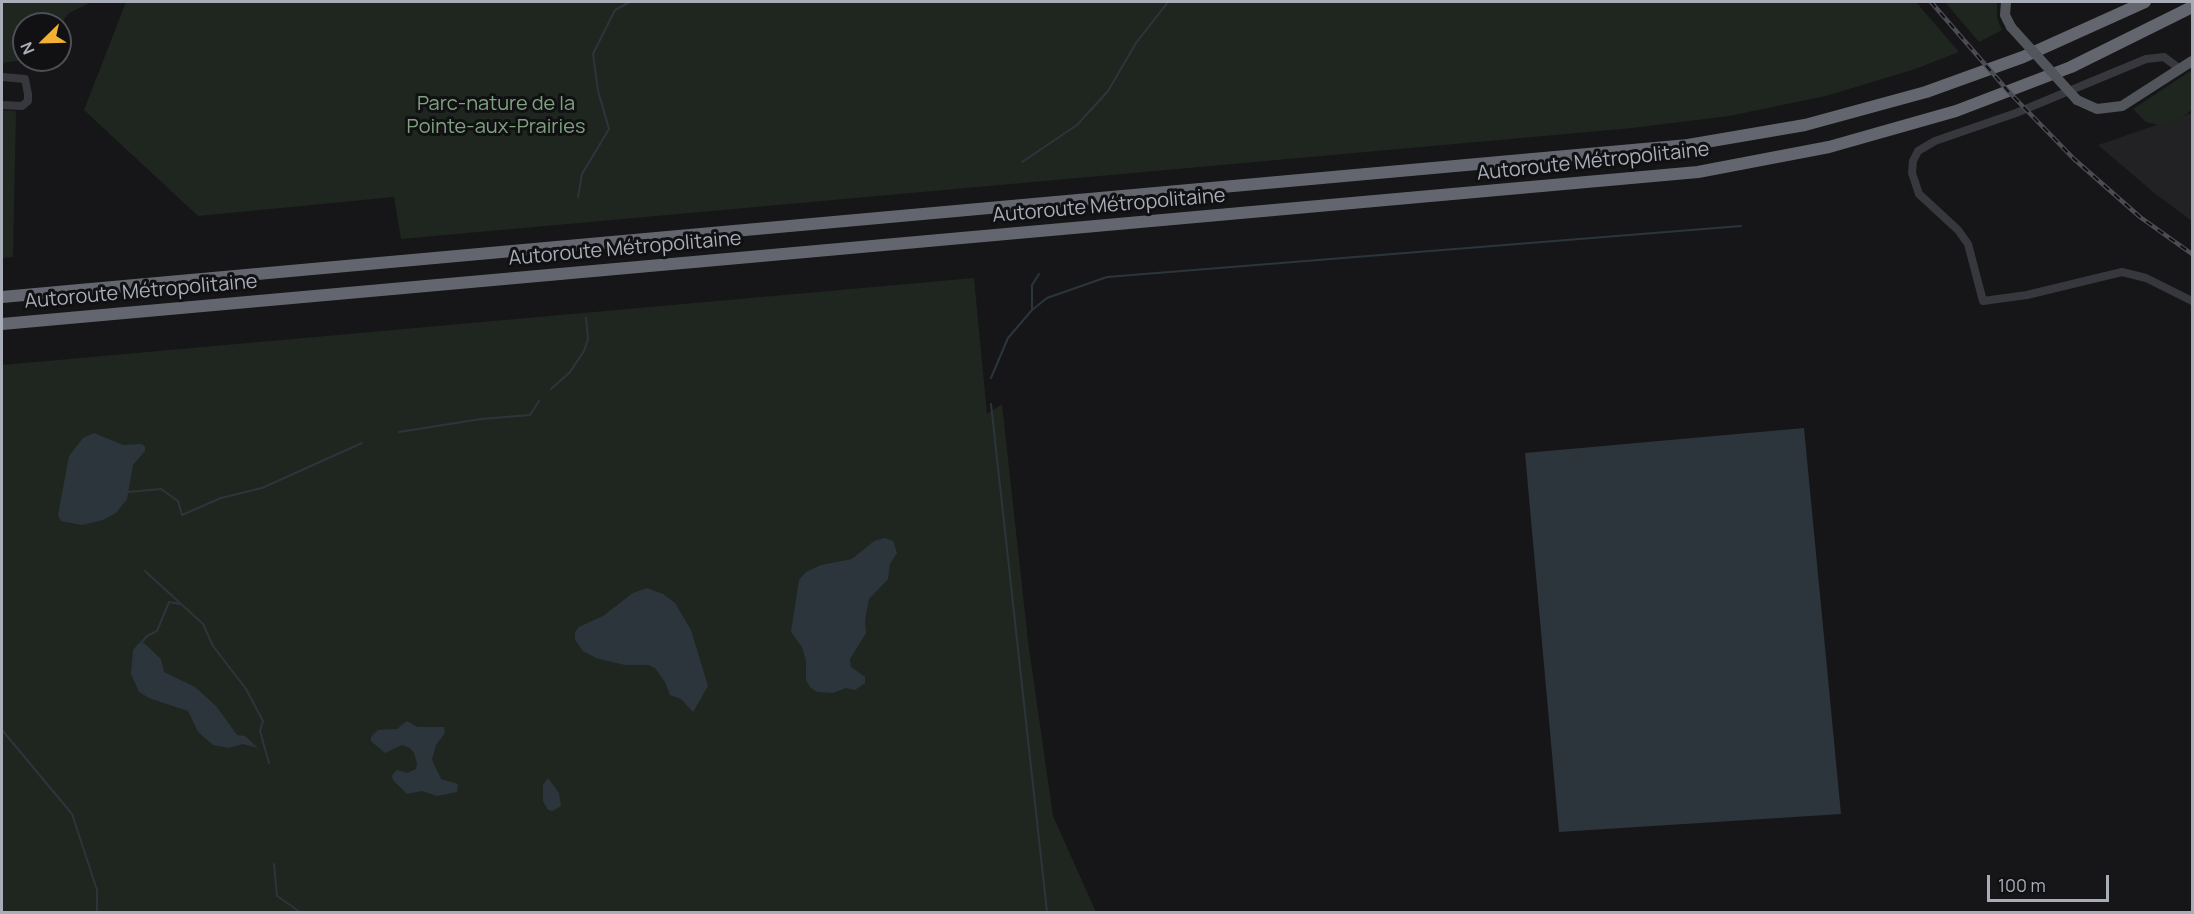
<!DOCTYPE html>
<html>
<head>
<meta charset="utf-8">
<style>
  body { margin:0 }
  #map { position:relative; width:2194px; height:914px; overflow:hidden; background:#161618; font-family:Manrope,sans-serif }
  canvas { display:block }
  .frame { position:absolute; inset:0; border:3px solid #a8adb8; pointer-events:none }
  .north { position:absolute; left:12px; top:12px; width:60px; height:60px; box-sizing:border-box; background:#111113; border:2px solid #4d4f55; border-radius:50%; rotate:247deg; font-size:16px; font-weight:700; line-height:24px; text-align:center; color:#a8adb8 }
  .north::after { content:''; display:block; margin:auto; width:21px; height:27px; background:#f2b134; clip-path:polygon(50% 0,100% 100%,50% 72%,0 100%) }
  .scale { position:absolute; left:1987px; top:875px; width:122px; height:27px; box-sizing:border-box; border:3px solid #a8adb8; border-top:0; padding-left:8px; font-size:18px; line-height:21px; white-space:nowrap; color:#a8adb8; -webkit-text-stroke:4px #111113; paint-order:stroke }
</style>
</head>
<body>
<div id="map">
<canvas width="2194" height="914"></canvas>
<div class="frame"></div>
<div class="north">N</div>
<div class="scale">100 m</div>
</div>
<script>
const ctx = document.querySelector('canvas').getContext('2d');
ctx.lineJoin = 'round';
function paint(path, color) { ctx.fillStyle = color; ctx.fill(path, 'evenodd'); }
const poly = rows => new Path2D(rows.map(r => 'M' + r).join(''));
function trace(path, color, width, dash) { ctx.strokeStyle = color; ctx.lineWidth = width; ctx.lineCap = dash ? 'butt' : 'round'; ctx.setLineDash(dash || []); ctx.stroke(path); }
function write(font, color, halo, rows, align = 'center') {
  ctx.font = font + ' Manrope,sans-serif'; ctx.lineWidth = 6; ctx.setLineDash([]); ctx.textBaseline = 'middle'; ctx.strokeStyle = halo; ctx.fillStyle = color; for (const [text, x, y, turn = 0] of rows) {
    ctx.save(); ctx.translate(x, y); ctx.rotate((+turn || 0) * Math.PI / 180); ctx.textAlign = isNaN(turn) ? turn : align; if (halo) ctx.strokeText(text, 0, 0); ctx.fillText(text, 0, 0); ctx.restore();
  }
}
paint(poly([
  [2192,113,2192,221,2153,192,2098,145]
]), '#222225');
paint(poly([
  [2,2,92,2,69,13,60,24,24,24,25,60,2,63],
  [126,2,1916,2,1959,52,1915,69,1826,96,1729,116,1632,128,401,239,394,197,198,216,84,110],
  [1945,2,1997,2,1997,18,2002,30,1979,42],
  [2192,70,2192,109,2188,113,2166,127,2146,122,2133,109],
  [2,110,16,111,13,257,2,258],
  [974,278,987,414,1002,404,1028,641,1053,816,1096,912,2,912,2,365]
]), '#1e261f');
paint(poly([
  [1804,428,1841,814,1559,832,1525,453],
  [94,433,123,445,142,444,145,447,145,451,133,465,127,499,116,513,103,520,82,525,61,521,58,515,69,456,83,438],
  [885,538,893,541,897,553,890,564,888,579,869,599,865,620,866,633,850,659,851,667,865,677,865,683,855,690,846,688,833,693,817,692,810,687,806,680,806,661,802,647,791,632,799,580,806,572,821,565,852,559,874,541],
  [647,588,663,594,675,603,691,630,708,686,693,712,681,699,670,695,665,682,655,668,649,665,625,665,596,658,583,651,575,640,575,632,579,627,603,616,633,593],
  [144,643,161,659,164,672,195,687,216,706,237,735,245,736,258,748,243,744,229,748,213,745,198,732,188,711,149,698,139,692,131,674,133,650,138,644],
  [407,721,417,727,444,727,445,733,436,745,432,760,441,779,458,784,457,792,437,796,422,791,407,794,393,780,392,775,397,770,407,773,416,769,417,763,414,753,410,748,402,745,385,753,371,741,371,737,378,730,397,729],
  [548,778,559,793,561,806,553,811,548,810,543,801,543,785]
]), '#2c353c');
trace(poly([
  [1022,162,1077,125,1108,91,1136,43,1168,2],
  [578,197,582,174,609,129,598,91,593,54,615,10,630,2],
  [1032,310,1032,285,1039,274],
  [991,378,1008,338,1032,310,1047,298,1107,277,1741,226],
  [551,389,570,372,584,351,588,339,586,318],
  [991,404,1047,912],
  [399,432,481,419,530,415,539,401],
  [128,492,161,489,178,501,182,515,221,498,262,488,362,443],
  [145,571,203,624,213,646,246,689,263,721,260,731,269,763],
  [140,644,147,636,157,631,169,602,181,604],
  [2,730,72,814,97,890,97,912],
  [274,864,277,896,300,912]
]), '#2c353c', 2);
trace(poly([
  [2180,69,2164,57,2146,59,2016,113,1935,141,1918,151,1913,161,1912,173,1919,194,1958,230,1968,244,1983,301,2027,295,2122,272,2146,278,2192,301],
  [2,77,25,79,28,94,28,101,22,106,2,105]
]), '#37383d', 8);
trace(poly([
  [2006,2,2005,15,2011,27],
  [2077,100,2097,109,2122,106,2192,61]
]), '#53555c', 10);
trace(poly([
  [2,297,1688,145,1805,125,1926,92,2023,57,2145,2],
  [2,324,1698,172,1829,147,1956,111,2071,67,2192,7]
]), '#63666e', 12);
const rail = poly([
  [1931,2,2008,91,2074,159,2140,217,2192,254]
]);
trace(rail, '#4a4c52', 4.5);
trace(rail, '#111113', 2, [7]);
trace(poly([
  [2011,27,2077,100]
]), '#53555c', 10);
write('20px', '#7fa381', '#111113', [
  ["Parc-nature de la",496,104],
  ["Pointe-aux-Prairies",496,127]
]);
write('20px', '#a8adb8', '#111113', [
  ["Autoroute Métropolitaine",1593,162,-6],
  ["Autoroute Métropolitaine",1109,206,-5],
  ["Autoroute Métropolitaine",625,249,-5],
  ["Autoroute Métropolitaine",141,292,-5]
]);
</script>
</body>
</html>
